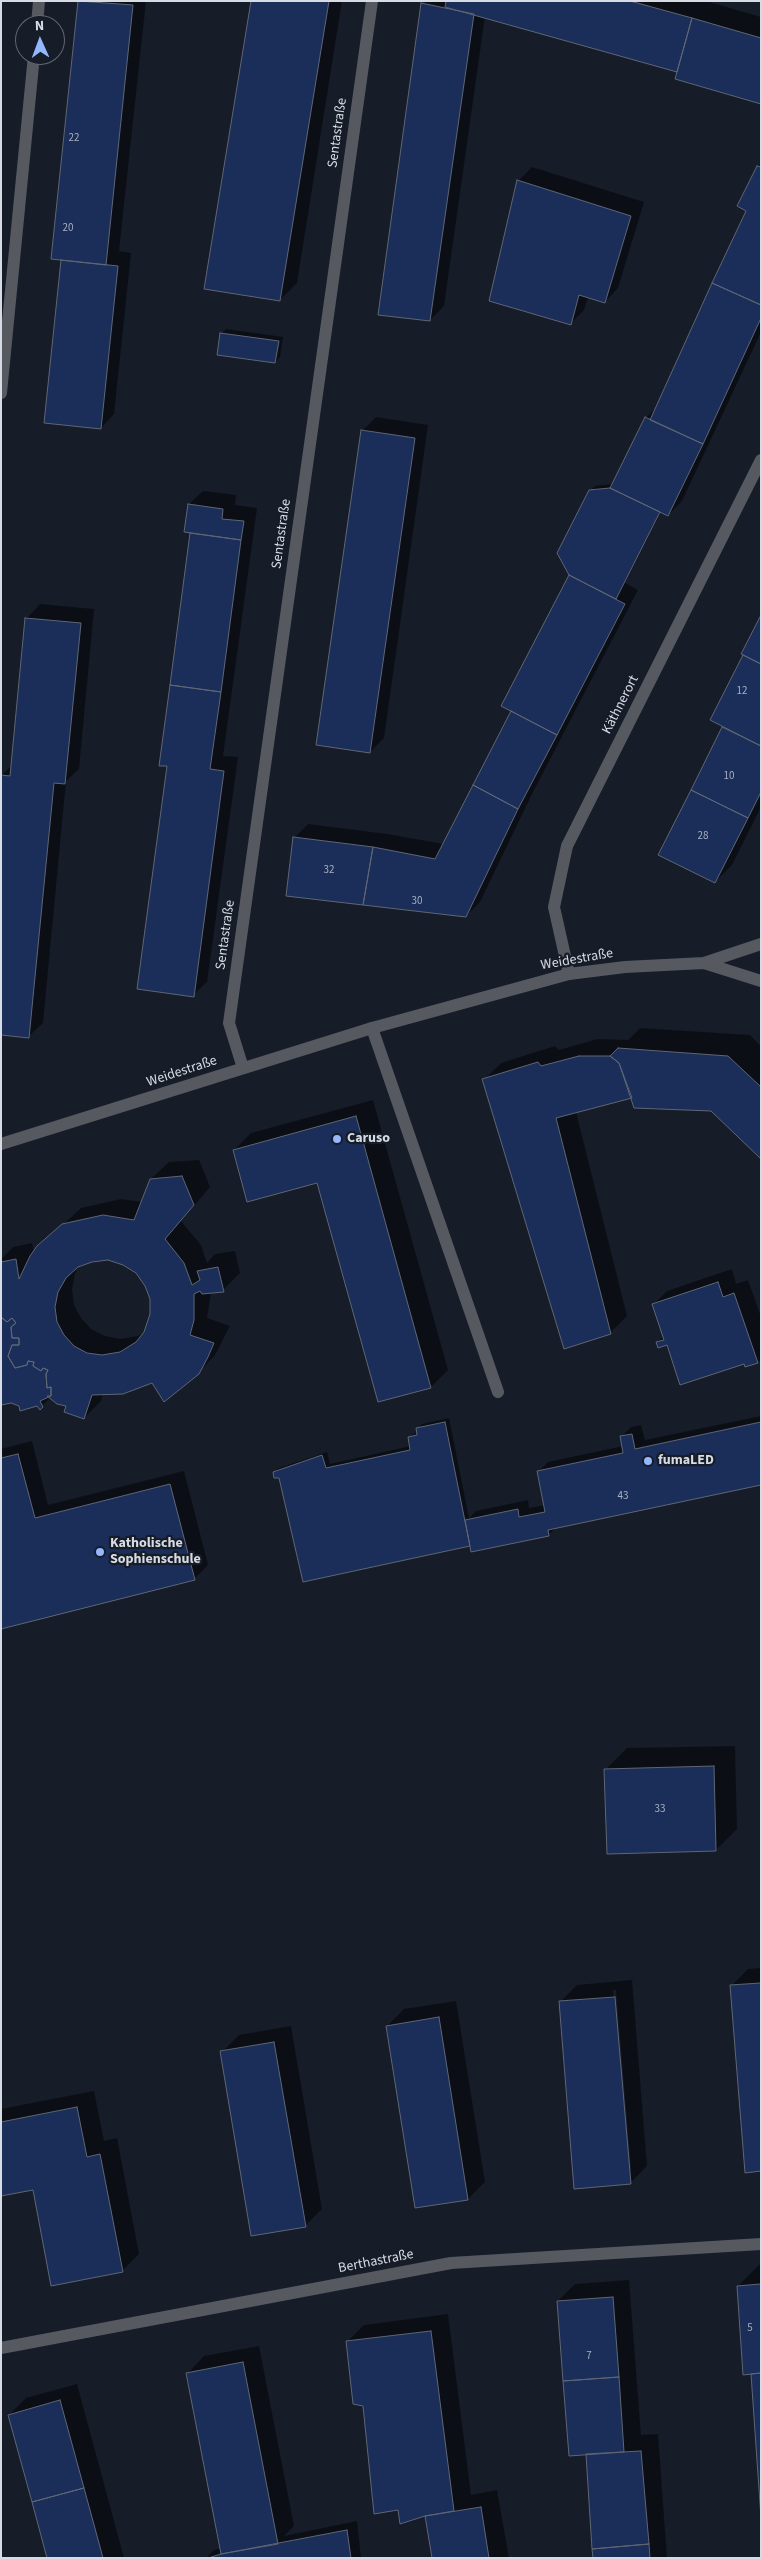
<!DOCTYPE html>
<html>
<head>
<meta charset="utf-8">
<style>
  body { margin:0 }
  #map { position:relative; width:762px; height:2559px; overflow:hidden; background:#161c28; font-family:"Source Sans 3",sans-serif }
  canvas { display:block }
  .frame { position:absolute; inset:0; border:2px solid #d7dbe3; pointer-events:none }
  .north { position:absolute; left:15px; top:15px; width:50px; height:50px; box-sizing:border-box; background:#161c28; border:1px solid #636873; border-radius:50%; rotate:358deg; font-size:14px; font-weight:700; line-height:20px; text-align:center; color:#d7dbe3 }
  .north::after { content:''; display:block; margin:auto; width:18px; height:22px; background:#94b7fd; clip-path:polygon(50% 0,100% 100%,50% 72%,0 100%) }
</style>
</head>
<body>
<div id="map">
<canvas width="762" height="2559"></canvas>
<div class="frame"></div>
<div class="north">N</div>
</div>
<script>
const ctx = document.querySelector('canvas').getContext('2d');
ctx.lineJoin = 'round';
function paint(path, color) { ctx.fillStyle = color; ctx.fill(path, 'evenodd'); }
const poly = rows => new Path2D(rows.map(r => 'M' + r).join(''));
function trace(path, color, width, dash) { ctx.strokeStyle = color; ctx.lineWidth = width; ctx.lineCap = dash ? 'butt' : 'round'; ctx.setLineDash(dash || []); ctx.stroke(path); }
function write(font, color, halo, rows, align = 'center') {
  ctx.font = font + ' "Source Sans 3",sans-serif'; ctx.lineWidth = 4.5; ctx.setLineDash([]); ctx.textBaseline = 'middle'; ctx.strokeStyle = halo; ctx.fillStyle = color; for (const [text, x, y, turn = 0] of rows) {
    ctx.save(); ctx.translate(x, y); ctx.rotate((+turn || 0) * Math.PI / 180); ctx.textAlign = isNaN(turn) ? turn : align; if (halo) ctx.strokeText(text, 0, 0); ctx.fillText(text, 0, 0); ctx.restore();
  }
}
paint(poly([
  [80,1,146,1,119,251,131,253,114,414,101,428,62,259],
  [252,1,342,1,297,283,280,300],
  [425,1,706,1,761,17,761,102,679,71,485,16,444,306,430,320,423,4],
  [761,163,761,332,682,501,668,515,661,512,625,583,638,590,532,794,480,902,466,916,294,838,308,824,387,834,444,844,513,710,570,576,590,491,595,486,613,484,646,418,658,406,748,210,758,167],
  [532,167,644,202,618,288,605,302,588,297,584,310,570,324,518,181],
  [226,329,283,337,280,357,275,362,221,334],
  [376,417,428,425,384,738,370,752,362,431],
  [203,491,236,495,235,505,257,508,223,756,238,757,207,982,193,995,168,765,161,764,192,531,189,504],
  [40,604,94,609,79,769,66,781,43,1023,29,1036,1,776,12,765,27,618],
  [761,619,761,807,732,865,715,882,660,854,724,726],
  [640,1028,750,1035,761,1046,761,1158,712,1110,632,1096,576,1112,627,1316,610,1333,484,1080,501,1063,555,1046,559,1050,597,1039,628,1040],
  [373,1100,448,1370,431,1387,379,1401,318,1181,234,1150,251,1133],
  [199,1160,210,1187,181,1221,201,1245,207,1263,215,1254,235,1251,240,1273,223,1290,211,1292,207,1318,230,1326,215,1355,198,1373,103,1393,101,1401,84,1418,51,1397,40,1408,37,1405,28,1406,25,1410,21,1410,21,1405,11,1402,1,1403,1,1259,13,1247,32,1243,34,1252,81,1208,121,1199,142,1202,151,1179,169,1162],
  [108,1259,123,1263,137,1272,146,1285,151,1299,151,1314,146,1331,138,1336,120,1339,105,1336,91,1329,81,1318,74,1305,72,1289,75,1273,79,1265,92,1260],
  [732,1269,736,1284,748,1280,761,1317,761,1359,758,1362,745,1362,657,1343,664,1336,653,1305,667,1291],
  [761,1416,761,1484,557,1527,548,1535,471,1543,280,1477,274,1472,279,1468,327,1452,330,1464,411,1446,409,1437,418,1431,417,1429,422,1424,449,1418,469,1518,476,1511,528,1500,529,1508,545,1505,538,1472,548,1462,623,1446,621,1437,631,1427,641,1425,645,1440],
  [32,1441,48,1505,184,1471,208,1565,194,1579,1,1628,1,1449],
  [735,1746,737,1829,716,1850,606,1769,627,1748],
  [761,1968,761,2170,731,1986,748,1969],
  [632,1980,647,2166,630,2183,560,2002,577,1985],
  [613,1990,616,1990,631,2169,628,2169],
  [456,2001,485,2182,468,2199,387,2026,404,2009],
  [291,2026,322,2209,305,2226,222,2052,239,2035],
  [94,2091,104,2141,117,2138,139,2254,122,2271,34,2189,1,2195,1,2109],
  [759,2265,761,2265,761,2500,752,2373,738,2286],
  [629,2280,641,2435,658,2434,667,2558,594,2558,587,2453,558,2301,575,2284],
  [448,2314,471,2495,497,2490,509,2558,433,2558,426,2515,399,2508,364,2405,347,2342,364,2325],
  [259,2346,294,2526,284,2536,357,2521,361,2558,206,2558,214,2550,221,2548,187,2374,204,2356],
  [77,2384,124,2558,48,2558,9,2415,26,2398]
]), '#0007');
const building = poly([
  [78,1,133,5,106,265,51,259,78,1],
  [251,1,329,1,280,301,204,289,251,1],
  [446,1,630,1,692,18,677,72,445,7,446,1],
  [421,3,474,14,430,321,378,315,421,3],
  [692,18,761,38,761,104,675,79,692,18],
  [757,166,761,167,761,305,712,283,746,211,737,206,757,166],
  [517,180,631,216,605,303,579,295,571,325,489,301,517,180],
  [61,260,118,266,101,429,44,423,61,260],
  [712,283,761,305,761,318,703,444,650,420,712,283],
  [220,333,279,341,275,363,217,355,220,333],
  [645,417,703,444,668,516,610,488,645,417],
  [361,430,415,438,370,753,316,745,361,430],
  [610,488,660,512,616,599,569,575,557,553,589,490,610,488],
  [188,504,223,509,222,519,244,521,241,540,184,532,188,504],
  [190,533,241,540,221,692,170,685,190,533],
  [569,575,625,604,557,735,501,706,569,575],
  [761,615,761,664,741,654,761,615],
  [25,618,81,623,65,784,54,783,29,1038,1,1035,1,775,10,776,25,618],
  [743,655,761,664,761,746,710,720,743,655],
  [170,685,221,692,210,769,224,771,194,997,137,989,167,766,159,766,170,685],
  [511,711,557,735,518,809,473,785,511,711],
  [722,727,761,746,761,792,748,818,691,790,722,727],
  [473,785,518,809,466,917,363,905,373,847,435,859,473,785],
  [691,790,748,818,715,883,658,855,691,790],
  [293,837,373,847,363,905,286,896,293,837],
  [618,1048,728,1056,761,1087,761,1159,711,1111,634,1108,619,1063,610,1056,618,1048],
  [579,1056,610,1056,619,1063,632,1098,556,1118,611,1334,564,1349,482,1079,538,1062,541,1066,579,1056],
  [356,1116,431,1388,378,1402,317,1183,247,1202,233,1150,356,1116],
  [182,1176,194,1205,165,1239,184,1263,192,1285,200,1280,197,1271,218,1267,224,1292,202,1294,200,1291,194,1294,194,1320,190,1335,214,1343,208,1357,199,1374,164,1402,152,1383,123,1394,92,1395,84,1419,64,1412,66,1406,57,1404,47,1396,51,1396,51,1387,47,1388,46,1374,48,1370,43,1368,41,1371,33,1366,34,1362,28,1361,27,1365,15,1368,8,1356,12,1345,19,1345,19,1338,12,1338,11,1327,16,1323,12,1318,7,1322,1,1317,1,1262,16,1259,19,1279,30,1256,37,1246,62,1224,103,1215,134,1220,150,1179,182,1176],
  [108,1260,123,1265,136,1273,145,1286,150,1299,150,1314,144,1332,136,1342,120,1352,102,1355,87,1353,74,1346,64,1335,57,1322,55,1307,58,1292,66,1278,78,1267,92,1262,108,1260],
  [718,1282,723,1297,734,1293,758,1363,745,1367,744,1364,680,1385,667,1345,658,1348,656,1342,664,1340,652,1304,718,1282],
  [1,1317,7,1322,12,1318,16,1323,11,1327,12,1338,19,1338,19,1345,12,1345,8,1356,15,1368,27,1365,28,1361,34,1362,33,1366,41,1371,43,1368,48,1370,46,1374,47,1388,51,1387,51,1396,40,1401,43,1407,40,1410,37,1406,20,1411,19,1406,11,1403,1,1405,1,1317],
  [445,1422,470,1546,303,1582,279,1478,274,1478,273,1472,322,1455,326,1468,410,1450,408,1437,417,1435,416,1428,445,1422],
  [761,1422,761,1485,548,1530,549,1536,471,1552,465,1520,518,1509,519,1517,545,1512,537,1471,623,1453,620,1436,632,1434,635,1449,761,1422],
  [18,1454,35,1518,170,1484,195,1580,1,1629,1,1458,18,1454],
  [714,1766,716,1851,607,1854,604,1769,714,1766],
  [761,1983,761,2171,745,2173,730,1985,761,1983],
  [615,1997,631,2184,574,2189,559,2001,615,1997],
  [439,2017,468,2200,415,2208,386,2026,439,2017],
  [274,2042,306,2227,251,2236,220,2051,274,2042],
  [77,2107,87,2157,100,2154,123,2272,51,2286,33,2190,1,2196,1,2122,77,2107],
  [761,2284,761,2373,743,2375,737,2286,761,2284],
  [613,2297,619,2377,563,2381,557,2301,613,2297],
  [431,2331,454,2511,425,2516,400,2524,398,2510,374,2514,363,2406,353,2404,346,2341,431,2331],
  [243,2362,278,2544,221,2554,186,2373,243,2362],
  [761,2373,761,2518,751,2374,761,2373],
  [619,2377,624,2452,569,2456,563,2381,619,2377],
  [60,2400,84,2488,32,2502,8,2415,60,2400],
  [641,2451,649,2544,592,2549,586,2454,641,2451],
  [84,2488,103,2558,47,2558,32,2502,84,2488],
  [481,2507,489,2558,432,2558,425,2516,481,2507],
  [347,2530,351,2558,208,2558,221,2554,347,2530],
  [649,2544,650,2558,593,2558,592,2549,649,2544]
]);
paint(building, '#1a2e59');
trace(building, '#5f6674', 1);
trace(poly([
  [37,25,39,1],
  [1,393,34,55],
  [569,974,554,907,567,846,761,460],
  [372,1028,498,1392],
  [243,1068,229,1023,372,1],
  [1,2348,451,2263,761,2244]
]), '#565a60', 12);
trace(poly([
  [704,963,761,981],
  [1,1144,372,1028,569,974,625,967,704,963,761,944]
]), '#565a60', 12);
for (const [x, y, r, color] of [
  [337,1139,5,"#94b7fd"],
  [648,1461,5,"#94b7fd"],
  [100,1552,5,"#94b7fd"]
]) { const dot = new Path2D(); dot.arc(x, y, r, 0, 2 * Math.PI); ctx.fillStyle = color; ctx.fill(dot); trace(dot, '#161c28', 2); }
write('11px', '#a8b0c0', null, [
  ["22",74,139],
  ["20",68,229],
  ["12",742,692],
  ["10",729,777],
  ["28",703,837],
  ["32",329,871],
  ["30",417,902],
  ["43",623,1497],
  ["33",660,1810],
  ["5",750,2329],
  ["7",589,2357]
]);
write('14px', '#d7dbe3', '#161c28', [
  ["Sentastraße",338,133,-82],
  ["Sentastraße",282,534,-82],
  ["Käthnerort",621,705,-63],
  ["Sentastraße",226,935,-82],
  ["Weidestraße",577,960,-10],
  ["Weidestraße",182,1072,-18],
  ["Berthastraße",376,2262,-11]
]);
write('bold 14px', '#d7dbe3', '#161c28', [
  ["Caruso",347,1139],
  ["fumaLED",658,1461],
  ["Katholische",110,1544],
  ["Sophienschule",110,1560]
], 'left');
</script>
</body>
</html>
